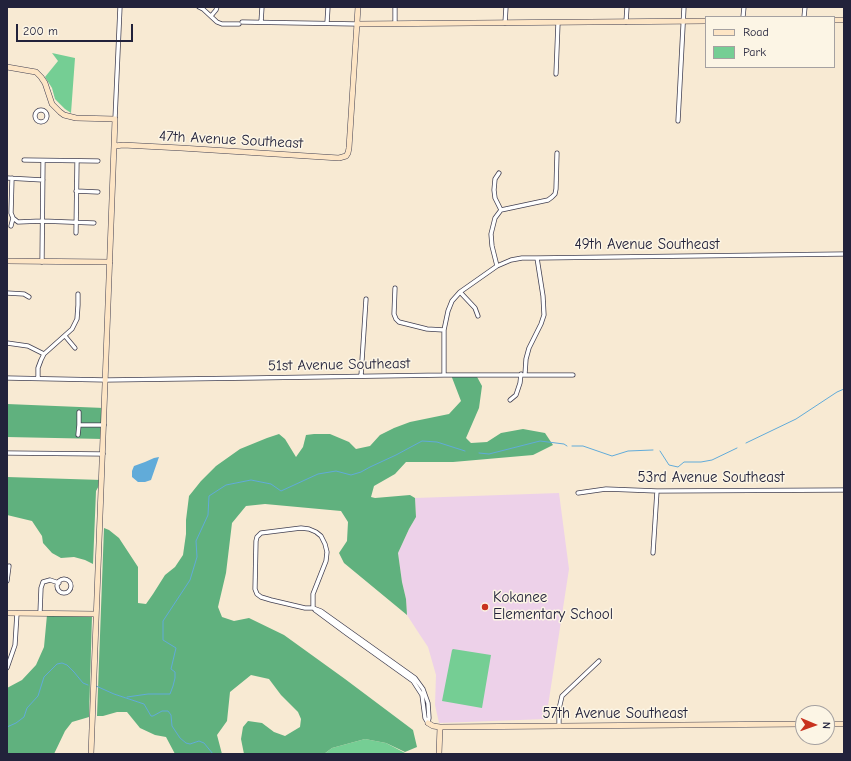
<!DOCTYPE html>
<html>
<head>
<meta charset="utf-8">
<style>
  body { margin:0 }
  #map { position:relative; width:851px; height:761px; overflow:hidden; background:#f8ead3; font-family:"Comic Neue",sans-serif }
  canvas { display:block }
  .frame { position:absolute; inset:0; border:8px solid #22223b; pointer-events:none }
  .legend { position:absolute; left:705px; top:16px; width:130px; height:52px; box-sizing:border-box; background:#fcf5e5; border:1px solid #a5a1a1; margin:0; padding:5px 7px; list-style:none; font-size:12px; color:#22223b }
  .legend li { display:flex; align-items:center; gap:8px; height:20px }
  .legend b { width:20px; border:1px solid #a5a1a1 }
  .north { position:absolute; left:795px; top:705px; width:40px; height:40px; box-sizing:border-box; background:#fcf5e5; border:1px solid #a5a1a1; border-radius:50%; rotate:92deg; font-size:11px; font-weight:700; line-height:16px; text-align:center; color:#22223b }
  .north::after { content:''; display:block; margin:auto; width:14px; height:18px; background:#c8321e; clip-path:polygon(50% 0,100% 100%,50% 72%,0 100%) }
  .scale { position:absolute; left:16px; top:24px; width:117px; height:18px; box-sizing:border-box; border:2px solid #22223b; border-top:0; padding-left:5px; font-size:12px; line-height:14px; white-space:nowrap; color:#22223b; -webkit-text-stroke:3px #fcf5e5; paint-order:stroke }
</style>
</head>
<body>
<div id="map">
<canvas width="851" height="761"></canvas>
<div class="frame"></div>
<ul class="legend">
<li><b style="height:5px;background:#fde5c5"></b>Road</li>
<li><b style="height:11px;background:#75ce94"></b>Park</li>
</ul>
<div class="north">N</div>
<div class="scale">200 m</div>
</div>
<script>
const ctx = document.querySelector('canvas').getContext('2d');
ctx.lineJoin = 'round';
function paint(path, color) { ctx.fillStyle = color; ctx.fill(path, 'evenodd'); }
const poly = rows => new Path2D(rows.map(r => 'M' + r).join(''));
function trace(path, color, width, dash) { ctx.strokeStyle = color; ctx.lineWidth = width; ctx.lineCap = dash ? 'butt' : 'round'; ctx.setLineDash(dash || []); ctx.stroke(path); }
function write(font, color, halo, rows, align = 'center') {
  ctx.font = font + ' "Comic Neue",sans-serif'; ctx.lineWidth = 3; ctx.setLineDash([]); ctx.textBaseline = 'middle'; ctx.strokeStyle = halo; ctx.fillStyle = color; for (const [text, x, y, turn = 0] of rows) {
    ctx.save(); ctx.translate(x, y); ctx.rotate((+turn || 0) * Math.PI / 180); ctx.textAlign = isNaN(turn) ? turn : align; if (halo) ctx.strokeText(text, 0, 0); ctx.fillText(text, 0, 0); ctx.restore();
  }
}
paint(poly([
  [559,493,569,569,546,719,439,723,435,705,436,675,428,647,420,635,407,615,406,599,402,582,398,553,409,529,416,517,415,498]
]), '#edd1e9');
paint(poly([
  [52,53,75,58,71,113,65,109,55,99,52,88,45,77,58,61],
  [453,649,491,655,482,708,442,701,452,650],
  [365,739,386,743,407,754,324,754,332,748]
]), '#75ce94');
paint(poly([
  [451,375,476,375,482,386,479,408,466,438,471,443,487,442,501,433,523,429,545,433,553,445,533,455,453,462,406,462,395,474,374,486,371,497,375,498,410,495,415,498,416,517,409,529,398,553,402,582,406,599,407,615,344,563,339,553,347,541,348,522,341,511,265,504,246,506,232,523,226,573,218,607,222,617,234,621,249,618,284,635,345,679,413,730,417,747,405,752,386,743,365,739,332,748,324,754,244,754,241,739,243,727,248,721,262,723,274,732,285,736,300,727,301,719,298,712,281,695,269,679,251,675,230,692,227,721,217,735,222,754,175,754,166,737,155,735,140,728,127,712,117,712,103,716,97,716,104,528,109,530,119,538,138,567,138,603,146,604,153,594,165,575,175,567,183,555,186,534,186,520,189,496,201,481,216,466,240,449,267,438,279,434,285,439,296,457,303,447,306,435,314,434,330,434,349,442,356,449,370,446,380,435,394,428,410,422,449,414,461,401],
  [7,404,104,408,103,439,7,437],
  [7,477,102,480,96,491,93,564,85,560,74,557,61,558,52,553,43,543,42,536,32,521,7,515],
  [47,615,92,616,89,717,72,722,65,731,54,754,7,754,7,688,22,680,36,665,44,647]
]), '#60b17e');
paint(poly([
  [159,457,151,480,145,482,138,482,132,477,132,471,134,466,145,462,154,458]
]), '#61abd9');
trace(poly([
  [746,443,796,419,837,392,844,389],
  [572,446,583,446,612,456,628,451,653,450],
  [660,451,669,465,678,467,684,462,701,462,712,460,737,448],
  [479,453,489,454,540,441,564,444,567,446],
  [96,686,114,694,144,704,151,716,153,716,162,711,168,711,171,715,172,726,180,738,186,743,190,744,199,741,204,743,213,754],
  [127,697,148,694,170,694,173,686,175,678,175,672,171,669,176,648,163,640,163,621,190,580,197,557,196,541,208,515,209,496,226,485,251,480,271,484,281,491,318,474,336,471,351,475,361,472,370,467,396,455,422,441,437,442,465,451],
  [7,727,16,723,24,717,27,708,38,696,44,677,57,664,62,663,67,665,74,672,83,683,88,685]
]), '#61abd9', 1);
const street = poly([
  [199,7,203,9,217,22,222,24,239,24],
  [211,16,216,10,217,7],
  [743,17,744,7],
  [804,17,805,7],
  [242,22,357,24],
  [261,22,262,7],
  [626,22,627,7],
  [327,23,328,7],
  [395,23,395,7],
  [505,23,506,7],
  [556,74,558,23],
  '35 116a6 6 0 1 1 12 0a6 6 0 1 1-12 0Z',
  [115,119,120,7],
  [678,121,684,7],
  [24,160,98,161],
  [499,173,495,179,494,190,495,198,501,210],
  [7,178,43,180],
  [76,191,98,192],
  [501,210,548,200,552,197,555,194,556,189,557,153],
  [13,218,18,222,42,221,94,223],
  [11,226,13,218,11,213,12,178],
  [76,233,77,161],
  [42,262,43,161],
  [497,266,492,246,491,234,495,218,501,210],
  [395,288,394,314,396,319,399,322,427,329,444,330],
  [460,292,475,308,478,316],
  [7,293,24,294,29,297],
  [65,336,75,348],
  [7,343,28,346,44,354],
  [525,374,526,359,529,348,541,324,544,315,543,296,537,258],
  [444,375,444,330,448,311,452,301,460,292,497,266,511,260,522,258,537,258,844,254],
  [361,376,366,299],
  [7,378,106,380,252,378,444,375,573,375],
  [38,378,38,368,41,360,44,354,72,329,77,319,78,305,78,294],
  [510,400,516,395,520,383,521,374],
  [79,412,79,425,104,425],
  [78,435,79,425],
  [7,453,103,454],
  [578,493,606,489,657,491,844,490],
  [653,553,657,491],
  '57 586a7 7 0 1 1 14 0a7 7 0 1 1-14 0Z',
  [7,581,9,566],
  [313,608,313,594,326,561,327,552,325,544,321,536,316,532,309,529,301,528,261,533,257,537,256,541,255,589,257,594,261,597,271,600,305,608,313,608,321,611,415,678,423,689,428,703,429,718,428,723],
  [315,610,346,633,413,681,422,695,425,718,428,723],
  [40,613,41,588,43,582,50,580,59,583],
  [7,668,15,645,17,613],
  [559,726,559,709,562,696,599,661]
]);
const secondary = poly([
  [834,20,844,20],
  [357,24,706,21],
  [7,67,30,71,36,72,41,77,45,83,52,104,60,112,64,115,76,118,115,119,91,754],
  [115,146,123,145,181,148,339,158,346,156,348,153,349,148,358,7],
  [7,261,110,262],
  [7,613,96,614],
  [428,723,433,726,440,727,803,724],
  [827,724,844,724],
  [439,754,440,727]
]);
trace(street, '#424052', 5);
trace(secondary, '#424052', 6);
trace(street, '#fff', 3.5);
trace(secondary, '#fde5c5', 5);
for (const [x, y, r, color] of [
  [485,607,4,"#c8321e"]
]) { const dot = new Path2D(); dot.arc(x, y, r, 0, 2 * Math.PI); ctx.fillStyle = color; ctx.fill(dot); trace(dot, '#fcf5e5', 1.5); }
write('15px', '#22223b', '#fcf5e5', [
  ["47th Avenue Southeast",231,140,3],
  ["49th Avenue Southeast",647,245],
  ["51st Avenue Southeast",339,365,-1],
  ["53rd Avenue Southeast",711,478],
  ["57th Avenue Southeast",615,714]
]);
write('15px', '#22223b', '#fcf5e5', [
  ["Kokanee",493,598],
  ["Elementary School",493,615]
], 'left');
</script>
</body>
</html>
